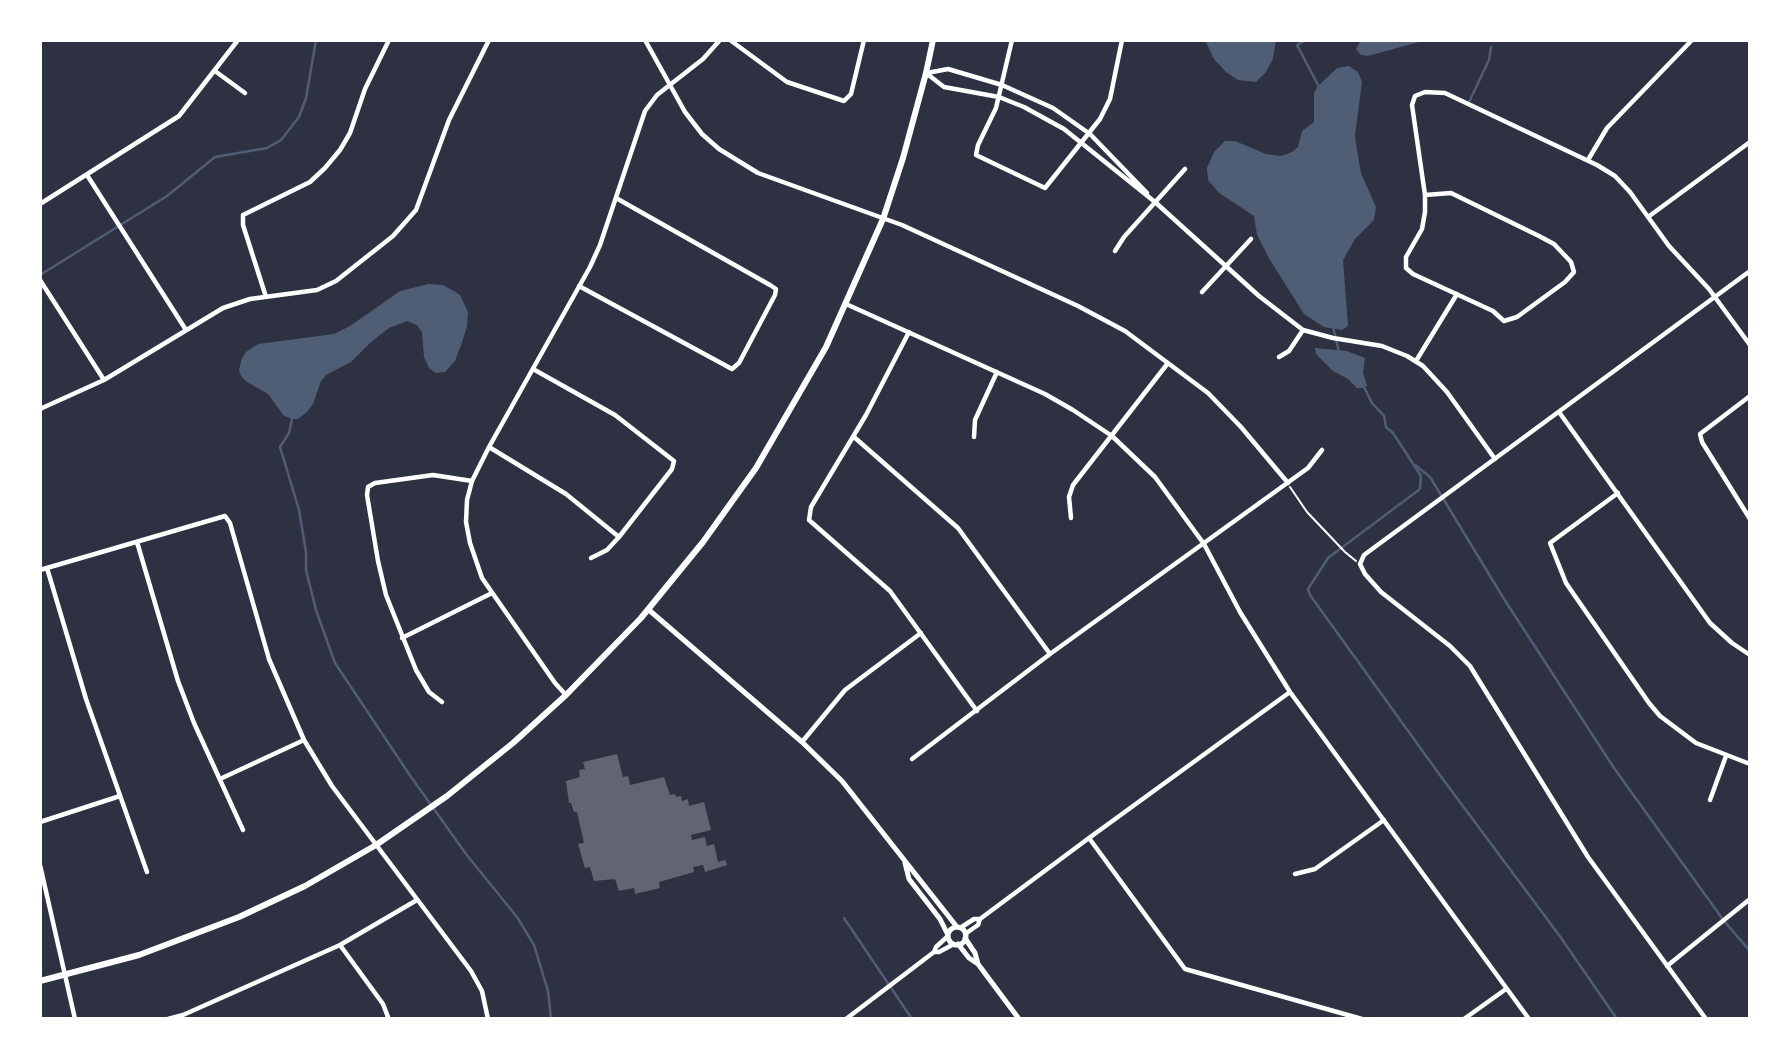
<!DOCTYPE html>
<html>
<head>
<meta charset="utf-8">
<style>
  body { margin:0 }
  #map { position:relative; width:1790px; height:1059px; overflow:hidden; background:#2d3142; font-family:"Nunito Sans",sans-serif }
  canvas { display:block }
  .frame { position:absolute; inset:0; border:42px solid #fff; pointer-events:none }
</style>
</head>
<body>
<div id="map">
<canvas width="1790" height="1059"></canvas>
<div class="frame"></div>
</div>
<script>
const ctx = document.querySelector('canvas').getContext('2d');
ctx.lineJoin = 'round';
function paint(path, color) { ctx.fillStyle = color; ctx.fill(path, 'evenodd'); }
const poly = rows => new Path2D(rows.map(r => 'M' + r).join(''));
function trace(path, color, width, dash) { ctx.strokeStyle = color; ctx.lineWidth = width; ctx.lineCap = dash ? 'butt' : 'round'; ctx.setLineDash(dash || []); ctx.stroke(path); }
paint(poly([
  [1205,40,1276,40,1273,59,1266,72,1256,82,1238,80,1226,72,1214,59],
  [1361,40,1426,40,1368,56,1361,55,1356,49],
  [1349,66,1358,72,1362,82,1355,135,1357,150,1361,173,1376,207,1374,220,1355,239,1343,260,1348,326,1342,330,1324,327,1304,314,1270,260,1257,235,1254,216,1219,193,1208,180,1207,168,1214,152,1225,141,1235,141,1266,154,1281,156,1292,152,1298,147,1302,131,1314,122,1314,93,1318,86,1337,68],
  [429,284,443,285,454,291,460,295,468,312,467,327,461,345,455,361,445,372,436,373,429,368,424,357,422,332,417,325,407,321,389,328,371,342,351,362,326,375,321,381,313,404,307,412,298,419,293,419,284,416,268,394,247,382,241,376,239,370,242,358,246,352,258,344,334,334,350,326,400,291],
  [1315,348,1347,351,1365,358,1363,373,1367,385,1365,388,1357,388,1348,379,1333,371,1316,354]
]), '#4f5d75');
trace(poly([
  [1306,40,1297,45,1319,87],
  [1469,102,1489,60,1491,47],
  [40,275,167,196,215,157,267,148,281,140,299,117,306,98,316,40],
  [1333,327,1339,352],
  [1363,385,1372,403,1384,416,1386,427,1393,433,1421,476,1420,489,1328,558,1308,589,1310,595,1442,778,1559,935,1617,1019],
  [292,419,289,433,280,447,299,510,306,552,306,570,316,610,335,663,409,774,466,854,517,917,534,945,548,991,551,1019],
  [1415,465,1430,477,1504,599,1614,768,1724,921,1750,951],
  [844,918,912,1019]
]), '#4f5d75', 2.5);
paint(poly([
  [617,754,623,777,628,776,630,785,664,777,670,795,675,794,676,797,681,796,682,801,688,799,689,806,704,802,711,830,691,835,692,840,705,837,707,846,714,844,718,862,725,860,727,865,705,872,703,865,693,867,694,872,659,882,660,888,635,894,634,888,619,891,615,879,594,881,590,867,585,868,578,844,584,843,577,812,574,812,571,803,569,803,566,781,580,777,579,770,585,769,583,762]
]), '#626471');
trace(poly([
  [1290,487,1307,512,1345,552,1356,561]
]), '#fff', 2);
trace(poly([
  [645,40,685,112,702,134,719,149,758,173,902,225,1078,306,1125,331,1208,393,1241,427,1288,483],
  [730,40,787,82,844,101,851,94,864,40],
  [1012,40,996,108,978,145,976,155,1045,188,1100,119,1110,99,1122,40],
  [215,71,245,93],
  [926,73,944,87,999,97,1024,107,1064,129,1155,202,1259,296,1303,330,1333,338,1382,346,1407,356,1423,366,1447,392,1495,459],
  [927,73,948,69,1002,85,1053,108,1090,134,1147,193],
  [1588,160,1607,128,1692,40],
  [87,175,186,330],
  [1425,195,1451,193,1539,236,1554,244,1571,262,1574,272,1565,282,1517,317,1504,321,1493,311,1413,274,1406,268,1406,257,1422,229,1425,212,1425,195,1412,105,1415,96,1425,92,1445,93,1597,165,1615,176,1630,192,1669,246,1709,289,1750,345],
  [40,204,179,116,238,40],
  [1648,217,1750,142],
  [1115,251,1124,237,1185,169],
  [40,280,104,380],
  [579,286,732,369,739,363,775,295,776,289,770,285,616,198],
  [1202,292,1251,239],
  [266,297,243,225,243,215,310,182,325,168,340,150,350,133,365,89,389,40],
  [846,304,1045,394,1073,410,1112,436,1155,477,1204,544,1240,612,1290,692,1529,1019],
  [909,332,866,415,811,507,809,520,890,591,977,711],
  [1279,357,1289,351,1303,330],
  [1416,361,1457,294],
  [533,369,615,415,674,461,672,469,619,537,607,550,591,558],
  [1750,396,1700,434,1702,442,1750,519],
  [40,409,104,380,223,308,250,299,317,290,336,281,393,236,416,210,449,120,489,40],
  [1559,412,1710,623,1732,643,1750,655],
  [854,437,958,528,1050,654],
  [974,437,975,420,997,372],
  [489,447,566,494,619,537],
  [1618,493,1550,543,1566,583,1649,703,1660,716,1696,743,1750,764],
  [1071,518,1069,497,1073,485,1168,363],
  [137,542,178,681,194,723,243,830],
  [47,568,86,699,147,872],
  [40,570,225,516,230,523,269,659,304,740,332,786,471,971,482,991,488,1019],
  [402,638,492,593],
  [566,695,555,683,482,578,470,543,466,522,467,500,472,481,489,447,590,267,600,245,645,111,657,95,703,59,720,40],
  [442,702,429,692,416,670,386,595,378,561,367,495,368,487,375,483,433,475,472,481],
  [802,742,845,690,921,633],
  [912,759,1050,654,1308,468,1322,450],
  [220,779,304,740],
  [1710,800,1726,756],
  [40,822,120,796],
  [1089,838,1185,969,1362,1019],
  [40,865,75,1019],
  [1295,874,1315,869,1384,820],
  [960,928,974,919,980,919],
  [965,934,978,925,980,919,1089,838,1290,692],
  [340,945,383,1004,388,1017,386,1019],
  [934,952,939,952,954,944],
  [1667,966,1750,899],
  [168,1019,183,1015,340,945,417,900],
  [846,1019,934,952,936,947,948,936],
  [1464,1019,1506,989],
  [1706,1019,1588,857,1470,666,1450,646,1381,592,1365,574,1360,564,1364,555,1750,271]
]), '#fff', 4.5);
trace(poly([
  [649,610,802,742,842,781,957,927],
  [905,863,909,879,940,919,948,935],
  '948 936a9 9 0 1 1 18 0a9 9 0 1 1-18 0Z',
  [965,938,975,953,978,964],
  [958,944,969,958,978,964,1019,1019]
]), '#fff', 5);
trace(poly([
  [40,981,139,955,239,917,305,886,376,845,447,796,513,743,566,695,641,618,703,542,756,468,826,347,883,219,903,158,926,73,933,40]
]), '#fff', 6);
</script>
</body>
</html>
